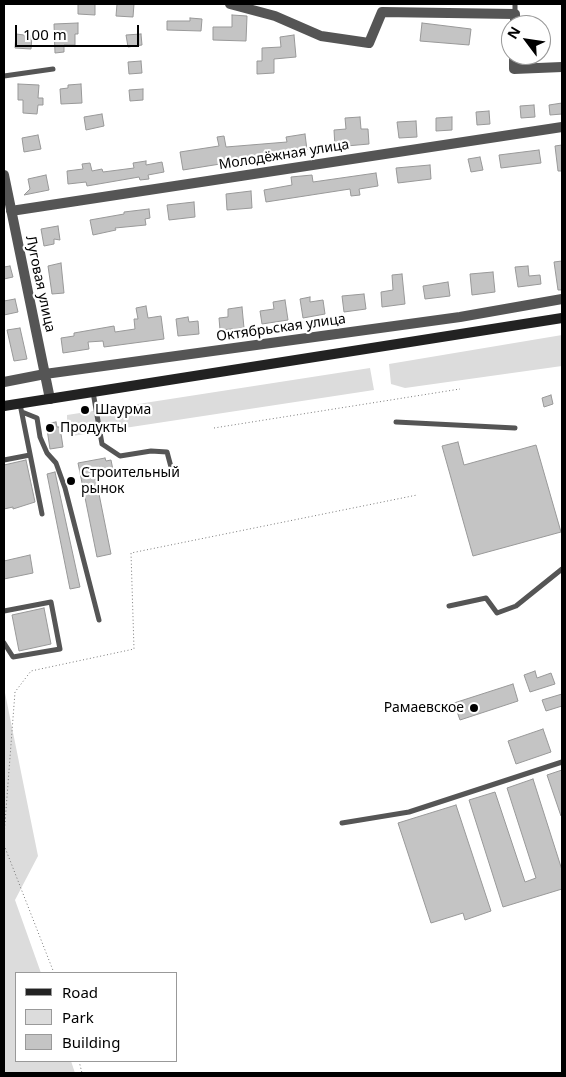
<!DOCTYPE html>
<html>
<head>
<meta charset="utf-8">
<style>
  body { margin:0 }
  #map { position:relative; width:566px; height:1077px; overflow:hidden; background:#fff; font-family:"Noto Sans",sans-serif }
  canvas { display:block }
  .frame { position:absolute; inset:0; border:5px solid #000; pointer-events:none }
  .legend { position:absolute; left:15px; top:972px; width:162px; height:90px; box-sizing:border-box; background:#fff; border:1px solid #999; margin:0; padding:6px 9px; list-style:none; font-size:15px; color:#000 }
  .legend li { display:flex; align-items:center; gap:10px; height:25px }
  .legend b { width:25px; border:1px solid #999 }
  .north { position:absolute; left:501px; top:15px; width:50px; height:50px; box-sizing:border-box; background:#fff; border:1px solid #999; border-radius:50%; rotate:301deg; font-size:14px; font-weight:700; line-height:20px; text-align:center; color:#000 }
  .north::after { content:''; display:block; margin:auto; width:18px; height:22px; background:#000; clip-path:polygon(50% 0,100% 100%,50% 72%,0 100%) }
  .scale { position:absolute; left:15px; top:25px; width:124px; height:22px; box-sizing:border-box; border:2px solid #000; border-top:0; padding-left:6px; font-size:15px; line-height:18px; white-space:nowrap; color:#000; -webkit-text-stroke:4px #fff; paint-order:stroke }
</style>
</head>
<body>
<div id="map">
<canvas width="566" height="1077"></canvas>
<div class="frame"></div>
<ul class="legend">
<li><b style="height:6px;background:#222"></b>Road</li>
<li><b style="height:14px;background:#dcdcdc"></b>Park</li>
<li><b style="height:14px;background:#c4c4c4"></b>Building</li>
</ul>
<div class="north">N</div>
<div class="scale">100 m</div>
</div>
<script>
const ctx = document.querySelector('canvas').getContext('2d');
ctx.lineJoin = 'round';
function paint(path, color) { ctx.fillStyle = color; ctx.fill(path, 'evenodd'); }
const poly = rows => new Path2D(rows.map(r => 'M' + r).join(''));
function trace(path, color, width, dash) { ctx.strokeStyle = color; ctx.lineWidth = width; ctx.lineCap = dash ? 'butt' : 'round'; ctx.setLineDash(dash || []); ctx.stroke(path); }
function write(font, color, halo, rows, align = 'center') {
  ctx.font = font + ' "Noto Sans",sans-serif'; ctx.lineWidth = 4.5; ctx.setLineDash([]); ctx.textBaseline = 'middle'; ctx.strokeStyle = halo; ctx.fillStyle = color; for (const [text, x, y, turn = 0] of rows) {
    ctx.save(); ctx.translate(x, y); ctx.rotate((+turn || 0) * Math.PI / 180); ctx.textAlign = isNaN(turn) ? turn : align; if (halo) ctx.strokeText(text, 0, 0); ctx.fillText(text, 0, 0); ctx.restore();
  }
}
paint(poly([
  [562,335,562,366,405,388,391,384,389,364],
  [370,368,374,390,72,436,67,427,67,415],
  [4,688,38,856,15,900,41,973,16,973,16,1061,71,1061,75,1073,4,1073]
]), '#dcdcdc');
const building = poly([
  [78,4,95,4,95,15,78,14,78,4],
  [117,4,134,4,133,17,116,16,117,4],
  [232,15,247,16,246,41,213,40,213,27,232,27,232,15],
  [190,18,202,19,201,31,167,30,167,21,190,21,190,18],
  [78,23,78,34,75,34,75,45,64,45,64,52,55,53,54,24,78,23],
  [422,23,471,29,469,45,420,41,422,23],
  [16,34,32,36,31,49,15,48,16,34],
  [141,34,142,45,128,47,126,35,141,34],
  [294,35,296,57,274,59,274,73,257,74,257,61,262,61,262,48,281,47,280,37,294,35],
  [141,61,142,73,129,74,128,62,141,61],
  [18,84,39,85,38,98,43,98,43,105,38,105,37,114,23,113,23,100,18,100,18,84],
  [81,84,82,103,61,104,60,89,68,88,68,85,81,84],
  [143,89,143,100,130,101,129,90,143,89],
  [562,103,562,114,550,115,549,105,562,103],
  [534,105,535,117,521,118,520,106,534,105],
  [489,111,490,124,477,125,476,112,489,111],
  [102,114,104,126,86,130,84,117,102,114],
  [360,117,361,129,368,129,369,144,335,147,334,130,346,129,345,118,360,117],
  [452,117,452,130,436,131,436,118,452,117],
  [416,121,417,137,399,138,397,122,416,121],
  [305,134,307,150,183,170,180,152,219,146,217,137,224,136,226,147,287,142,286,137,305,134],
  [38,135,41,149,24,152,22,138,38,135],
  [562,145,562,171,558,171,555,146,562,145],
  [539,150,541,163,501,168,499,155,539,150],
  [480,157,483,170,471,172,468,159,480,157],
  [146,161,146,165,162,162,164,172,148,175,149,179,140,180,139,177,87,186,86,182,68,184,67,171,83,169,82,164,90,163,92,171,102,169,103,172,134,168,133,163,146,161],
  [430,165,431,179,398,183,396,168,430,165],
  [376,173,378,186,359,189,360,195,351,196,350,189,266,202,264,190,292,185,291,177,312,175,313,182,376,173],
  [46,175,49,190,24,195,30,189,28,179,46,175],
  [251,191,252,208,227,210,226,194,251,191],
  [194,202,195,217,169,220,167,205,194,202],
  [149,209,150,218,145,219,146,225,115,228,116,230,93,235,90,220,124,214,124,212,149,209],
  [58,226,60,240,54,239,54,244,44,246,41,229,58,226],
  [562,261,562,290,558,290,554,262,562,261],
  [61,263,64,293,52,294,48,266,61,263],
  [10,266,13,277,4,279,4,267,10,266],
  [528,266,529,276,540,275,541,284,518,287,515,267,528,266],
  [493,272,495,292,472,295,470,274,493,272],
  [402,274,405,304,382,307,381,292,393,290,392,275,402,274],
  [448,282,450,296,425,299,423,286,448,282],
  [364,294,366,309,344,312,342,296,364,294],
  [310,297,310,302,323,300,325,314,303,318,300,299,310,297],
  [15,299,18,312,4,315,4,301,15,299],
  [285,300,288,320,262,324,260,311,274,309,273,302,285,300],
  [146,306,148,318,161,316,164,339,104,347,103,341,88,342,89,349,63,353,61,338,74,336,74,333,114,326,115,332,135,329,134,319,138,319,136,308,146,306],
  [242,307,244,328,220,330,219,318,228,317,228,309,242,307],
  [188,317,189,322,198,321,199,334,178,336,176,319,188,317],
  [20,328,27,359,14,361,7,330,20,328],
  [551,395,553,404,544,407,542,398,551,395],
  [56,422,57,427,60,427,63,447,50,449,47,429,50,428,50,423,56,422],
  [458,442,464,465,536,445,561,532,473,556,442,446,458,442],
  [105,458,106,461,111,460,114,475,96,479,111,554,97,557,78,463,105,458],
  [26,460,35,502,13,509,13,507,4,509,4,465,26,460],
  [55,472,80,587,70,589,47,474,55,472],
  [30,555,33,573,4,579,4,561,30,555],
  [44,608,51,644,19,651,12,615,44,608],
  [535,671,537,678,551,673,555,684,530,692,524,675,535,671],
  [513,684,518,701,460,720,454,703,513,684],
  [562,694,562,706,546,711,542,700,562,694],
  [543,729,551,752,516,764,508,741,543,729],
  [562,770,562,816,561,816,547,775,562,770],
  [533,779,562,870,562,889,503,907,469,800,495,792,525,882,536,878,507,788,533,779],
  [456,805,491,911,465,920,463,913,431,923,398,823,456,805]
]);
paint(building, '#c4c4c4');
trace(building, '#999', 1);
trace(poly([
  [214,428,460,389],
  [4,836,15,692,31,671,134,649,131,553,417,495],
  [4,845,54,973],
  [79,1061,82,1073]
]), '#777', 1, [1, 2.5]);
trace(poly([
  [515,14,515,4],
  [4,76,53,69],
  [93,392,102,444,120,456,151,451,167,452,171,467],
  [20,404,42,514],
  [22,412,37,418,40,437,47,453,56,463,65,488,99,620],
  [396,422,515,428],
  [4,460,30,455],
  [449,606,486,598,497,613,516,606,562,569],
  [4,611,51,602,60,649,13,657,4,643],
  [342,823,409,812,562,762]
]), '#555', 5);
trace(poly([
  [230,4,275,16,321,36,369,43,382,12,515,14,515,25],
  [514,55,514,69,562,67],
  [4,175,50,399],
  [11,211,562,127],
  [4,382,45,374,460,317,562,299]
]), '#555', 10);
trace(poly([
  [4,406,562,318]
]), '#222', 10);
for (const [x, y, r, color] of [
  [85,410,5,"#000"],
  [50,428,5,"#000"],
  [71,481,5,"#000"],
  [474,708,5,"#000"]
]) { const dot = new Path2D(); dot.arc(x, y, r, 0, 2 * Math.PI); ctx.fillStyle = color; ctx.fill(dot); trace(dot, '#fff', 2); }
write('14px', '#000', '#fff', [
  ["Молодёжная улица",284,155,-9],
  ["Луговая улица",40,284,78],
  ["Октябрьская улица",281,328,-8]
]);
write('14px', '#000', '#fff', [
  ["Шаурма",95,410],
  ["Продукты",60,428],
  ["Строительный",81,473],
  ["рынок",81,489],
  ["Рамаевское",464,708,"right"]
], 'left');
</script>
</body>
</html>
